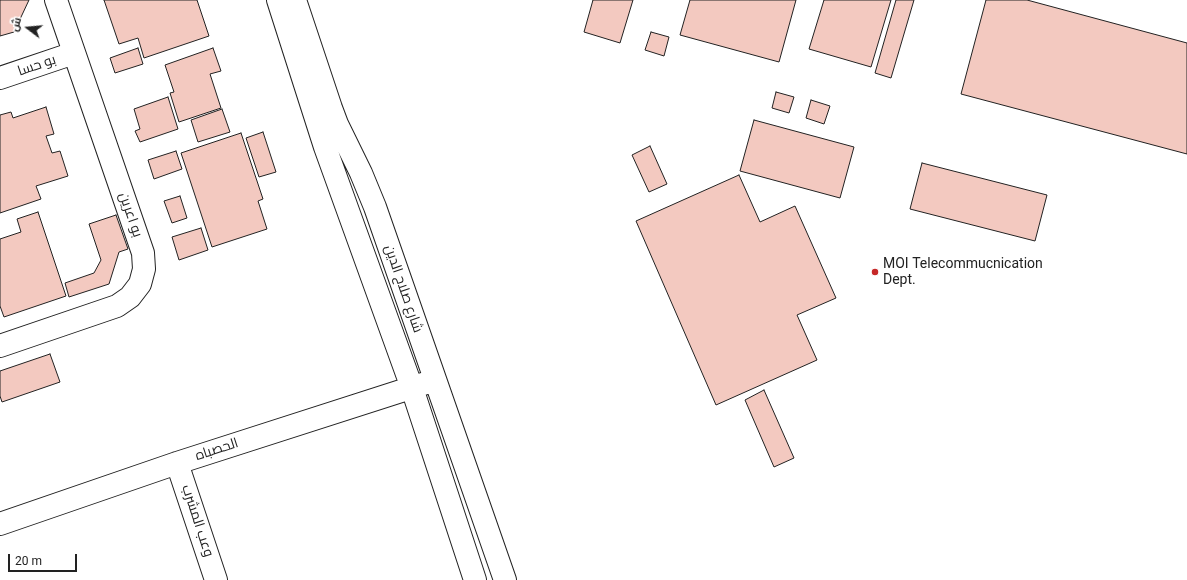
<!DOCTYPE html>
<html>
<head>
<meta charset="utf-8">
<style>
  body { margin:0 }
  #map { position:relative; width:1187px; height:580px; overflow:hidden; background:#fff; font-family:Roboto,Cairo,sans-serif }
  canvas { display:block }
  .north { position:absolute; left:8px; top:8px; width:40px; height:40px; -webkit-text-stroke:3px #fff; paint-order:stroke; rotate:286deg; font-size:11px; font-weight:700; line-height:16px; text-align:center; color:#222 }
  .north::after { content:''; display:block; margin:auto; width:14px; height:18px; background:#222; clip-path:polygon(50% 0,100% 100%,50% 72%,0 100%) }
  .scale { position:absolute; left:8px; top:554px; width:69px; height:18px; box-sizing:border-box; border:2px solid #222; border-top:0; padding-left:5px; font-size:12px; line-height:14px; white-space:nowrap; color:#222; -webkit-text-stroke:3px #fff; paint-order:stroke }
</style>
</head>
<body>
<div id="map">
<canvas width="1187" height="580"></canvas>
<div class="north">ش</div>
<div class="scale">20 m</div>
</div>
<script>
const ctx = document.querySelector('canvas').getContext('2d');
ctx.lineJoin = 'round';
function paint(path, color) { ctx.fillStyle = color; ctx.fill(path, 'evenodd'); }
const poly = rows => new Path2D(rows.map(r => 'M' + r).join(''));
function trace(path, color, width, dash) { ctx.strokeStyle = color; ctx.lineWidth = width; ctx.lineCap = dash ? 'butt' : 'round'; ctx.setLineDash(dash || []); ctx.stroke(path); }
function write(font, color, halo, rows, align = 'center') {
  ctx.font = font + ' Roboto,Cairo,sans-serif'; ctx.lineWidth = 3; ctx.setLineDash([]); ctx.textBaseline = 'middle'; ctx.strokeStyle = halo; ctx.fillStyle = color; for (const [text, x, y, turn = 0] of rows) {
    ctx.save(); ctx.translate(x, y); ctx.rotate((+turn || 0) * Math.PI / 180); ctx.textAlign = isNaN(turn) ? turn : align; if (halo) ctx.strokeText(text, 0, 0); ctx.fillText(text, 0, 0); ctx.restore();
  }
}
const building = poly([
  [0,0,29,0,14,32,0,36,0,0],
  [104,0,197,0,209,36,144,58,138,38,119,44,104,0],
  [593,0,633,0,620,43,584,32,593,0],
  [690,0,796,0,779,62,680,35,690,0],
  [824,0,891,0,871,67,809,49,824,0],
  [896,0,914,0,891,78,875,73,896,0],
  [986,0,1027,0,1187,43,1187,154,961,94,986,0],
  [651,32,669,37,664,56,645,50,651,32],
  [138,48,143,64,115,73,110,58,138,48],
  [213,48,221,71,210,74,221,108,179,122,170,93,174,92,165,65,213,48],
  [776,92,794,97,789,113,772,108,776,92],
  [168,97,178,129,140,142,135,131,140,129,134,109,168,97],
  [811,100,830,106,824,124,806,118,811,100],
  [46,107,54,134,46,136,52,153,60,151,68,176,36,186,41,199,0,213,0,115,11,112,13,118,46,107],
  [222,109,230,132,198,142,191,120,222,109],
  [754,120,854,147,840,198,740,171,754,120],
  [263,132,276,172,259,177,246,138,263,132],
  [241,133,263,199,258,201,267,229,212,247,181,153,241,133],
  [650,146,667,184,649,192,632,155,650,146],
  [176,151,182,169,154,179,148,160,176,151],
  [922,163,1047,195,1035,241,910,209,922,163],
  [739,175,760,222,795,206,836,298,797,315,817,360,716,405,636,221,739,175],
  [180,196,187,218,172,223,164,201,180,196],
  [38,212,66,296,4,317,0,306,0,239,21,232,17,219,38,212],
  [116,215,128,249,119,252,109,284,69,297,65,283,94,273,101,260,89,224,116,215],
  [201,228,208,250,179,260,172,237,201,228],
  [50,354,60,382,2,402,0,396,0,371,50,354],
  [764,390,794,458,774,467,745,400,764,390]
]);
paint(building, '#f3c9c0');
trace(building, '#222', 1);
const minor = poly([
  [278,0,325,147,412,388,475,580],
  [295,0,331,108,337,124,361,173,375,207,505,580],
  [0,78,74,53],
  [0,346,117,306,130,297,140,284,144,269,143,253,56,0],
  [177,463,216,580],
  [0,524,177,463,426,383]
]);
trace(minor, '#222', 24);
trace(minor, '#fff', 22);
for (const [x, y, r, color] of [
  [875,272,4,"#c62828"]
]) { const dot = new Path2D(); dot.arc(x, y, r, 0, 2 * Math.PI); ctx.fillStyle = color; ctx.fill(dot); trace(dot, '#fff', 1.5); }
write('14px', '#222', '#fff', [
  ["بو حسا",37,66,-19],
  ["بو اعرين",130,215,71],
  ["شارع صلاح الدين",403,289,71],
  ["الحصباه",217,450,-18],
  ["وعب المشرب",197,521,72]
]);
write('14px', '#222', '#fff', [
  ["MOI Telecommucnication",883,264],
  ["Dept.",883,280]
], 'left');
</script>
</body>
</html>
